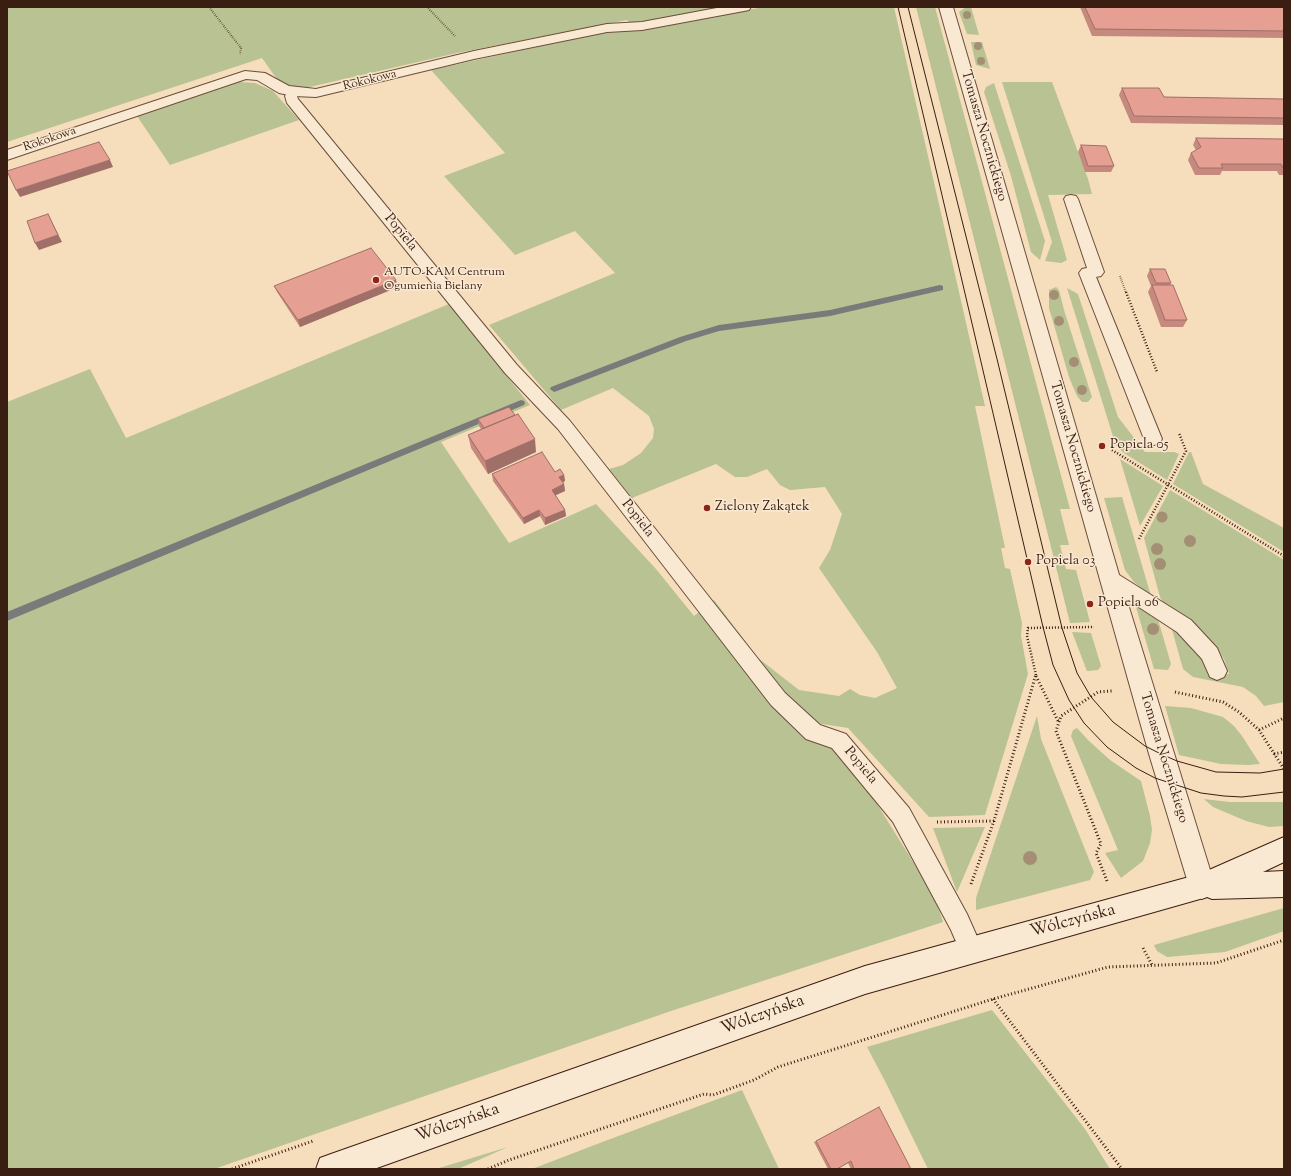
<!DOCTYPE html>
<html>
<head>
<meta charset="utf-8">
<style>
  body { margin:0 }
  #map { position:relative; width:1291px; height:1176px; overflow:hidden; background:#f6ddbc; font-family:"Sorts Mill Goudy",serif }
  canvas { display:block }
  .frame { position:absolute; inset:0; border:8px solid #3b1e12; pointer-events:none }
</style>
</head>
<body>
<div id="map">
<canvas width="1291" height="1176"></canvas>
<div class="frame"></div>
</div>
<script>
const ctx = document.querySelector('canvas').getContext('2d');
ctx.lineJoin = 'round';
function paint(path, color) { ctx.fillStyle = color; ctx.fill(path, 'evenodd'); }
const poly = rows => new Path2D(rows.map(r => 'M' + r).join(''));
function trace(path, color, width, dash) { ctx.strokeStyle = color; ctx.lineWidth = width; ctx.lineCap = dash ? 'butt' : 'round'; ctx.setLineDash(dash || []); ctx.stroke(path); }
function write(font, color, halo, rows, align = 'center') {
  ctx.font = font + ' "Sorts Mill Goudy",serif'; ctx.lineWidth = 3; ctx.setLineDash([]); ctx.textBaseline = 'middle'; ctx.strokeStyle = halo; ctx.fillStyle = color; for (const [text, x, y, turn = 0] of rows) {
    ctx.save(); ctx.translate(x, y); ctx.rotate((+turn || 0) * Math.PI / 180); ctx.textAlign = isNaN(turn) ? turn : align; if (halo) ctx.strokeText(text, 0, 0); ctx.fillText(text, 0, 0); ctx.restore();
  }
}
paint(poly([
  [7,7,730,7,638,24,635,22,630,23,627,20,457,53,301,89,289,87,279,82,262,58,7,142],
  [764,7,894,7,985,406,975,406,1005,548,1001,548,1005,568,1010,569,1022,623,1021,636,1028,674,985,815,929,817,848,728,816,723,852,764,935,897,943,922,671,1011,214,1169,7,1169,7,402,90,369,126,438,449,304,530,405,441,442,509,543,596,504,656,569,694,616,714,600,758,658,799,690,839,696,850,689,860,695,875,698,897,688,877,652,819,568,830,550,842,514,825,487,790,490,780,485,767,469,747,477,735,477,716,464,632,498,609,469,623,465,641,453,653,438,654,429,649,416,613,388,561,410,489,325,615,273,575,231,515,255,444,176,505,153,431,70,623,28,630,31],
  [916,7,935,7,1070,509,1060,509,1069,545,1060,545,1066,569,1076,570,1090,622,1070,623],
  [966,7,971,7,979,35,967,34,959,12],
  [971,42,982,42,990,69,976,65],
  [239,82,255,83,273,91,299,120,170,165,137,116],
  [1002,82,1052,82,1088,179,1092,194,1048,195,1067,260,1061,263,1045,261,1052,242],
  [994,83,1045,241,1040,260,1031,252,1011,176,984,92,986,87],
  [1056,287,1059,290,1064,310,1092,397,1088,402,1082,402,1077,396,1069,377,1049,308,1049,290],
  [1067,288,1078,294,1118,417,1145,452,1174,452,1179,454,1167,480,1124,453,1116,446],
  [1189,452,1191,452,1203,484,1284,528,1284,552,1173,484],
  [1120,459,1163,486,1140,526],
  [1170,490,1284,560,1284,702,1264,706,1256,696,1243,687,1193,677,1183,669,1171,626,1200,656,1208,675,1229,674,1224,659,1215,645,1192,622,1164,604,1160,597,1144,538],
  [1122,497,1151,596,1134,582,1125,570,1104,498],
  [1136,607,1142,608,1157,616,1171,664,1168,670,1154,669],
  [1072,632,1091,633,1101,666,1098,670,1087,671],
  [1165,706,1191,708,1223,717,1234,726,1242,736,1260,764,1248,765,1221,764,1179,755],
  [1037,716,1041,739,1094,872,1090,880,976,910,976,898],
  [1077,728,1088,740,1110,760,1141,781,1150,816,1152,830,1150,843,1143,861,1121,878,1105,853,1118,850,1071,736,1073,730],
  [1204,799,1229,802,1284,802,1284,826,1269,827,1246,821,1213,807],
  [985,827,957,892,933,828],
  [1284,908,1284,931,1225,952,1167,957,1157,951,1154,945],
  [992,1010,1085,1129,1110,1169,928,1169,886,1083,867,1047],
  [742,1090,779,1169,532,1169,605,1141],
  [508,1147,458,1169,436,1169]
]), '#b8c293');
paint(poly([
  [940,285,943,286,943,290,830,316,719,331,686,341,557,391,554,392,550,389,551,387,680,337,719,325,830,310,940,285],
  [521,400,524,401,525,403,524,405,7,621,7,612,521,400]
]), '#797a79');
const service = poly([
  [294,88,300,92,297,96,298,99,517,365,570,421,785,693,820,725,846,734,909,808,967,914,983,950,979,958,971,962,963,958,951,930,893,822,832,748,806,739,771,705,558,429,505,373,287,103,285,96,289,89,294,88],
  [1071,195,1076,196,1078,199,1104,272,1101,276,1096,277,1162,439,1159,444,1153,445,1147,444,1144,439,1079,273,1082,269,1087,268,1064,199,1066,196,1071,195],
  [1109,570,1116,573,1191,620,1217,648,1227,671,1224,677,1217,680,1210,677,1202,659,1177,632,1102,583,1100,578,1102,573,1109,570]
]);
const minor = poly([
  [722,7,751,7,749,10,744,11,642,30,607,32,474,59,316,97,294,96,279,93,257,80,246,79,7,160,7,150,245,71,265,73,289,86,316,89,474,51,607,24,642,22,722,7]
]);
const tertiary = poly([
  [939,7,953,7,1120,578,1215,886,1211,895,1202,899,1193,895,1189,886,1149,754,939,7]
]);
const secondary = poly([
  [1284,837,1284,862,1263,872,1284,871,1284,897,1212,899,1207,897,865,994,374,1169,316,1169,320,1158,331,1154,865,966,1200,874,1284,837]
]);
trace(service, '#6a4e3c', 2);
trace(minor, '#6a4e3c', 2);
trace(tertiary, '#6a4e3c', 2);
trace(secondary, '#3b1e12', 2);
trace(poly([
  [209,7,241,48,240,54],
  [427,7,455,36],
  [1120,276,1126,293]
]), '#3b1e12', 2, [0.5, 1.5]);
trace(poly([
  [1126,292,1157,372],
  [1112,450,1284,556],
  [1139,539,1186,451,1179,433],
  [1036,675,1027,636,1028,628,1094,627]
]), '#3b1e12', 2.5, [1, 2]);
trace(poly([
  [1036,676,1058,721],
  [1175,692,1223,702,1239,712,1259,730,1284,769],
  [1259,730,1284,718],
  [1274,754,1284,752],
  [937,822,994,821],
  [1107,881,1096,853,1101,844,1056,731,1061,716,1098,692,1112,691],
  [971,884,994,821,1036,674],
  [1143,948,1152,965],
  [993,999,1122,1169],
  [232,1169,313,1141],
  [488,1169,509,1160,704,1094,713,1095,754,1080,778,1067,993,999,1108,967,1216,963,1284,940]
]), '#3b1e12', 3, [1, 2.5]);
paint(service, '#f9e9d3');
paint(minor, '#f9e9d3');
paint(tertiary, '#f9e9d3');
paint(secondary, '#f9e9d3');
trace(poly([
  [898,7,1043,627,1053,665,1069,700,1084,723,1107,747,1136,768,1155,778,1201,793,1224,796,1242,797,1284,792],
  [908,7,997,359,1062,628,1077,673,1091,697,1113,722,1145,746,1161,754,1177,761,1216,772,1260,773,1284,769]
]), '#3b1e12', 1);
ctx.fillStyle = '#a48f74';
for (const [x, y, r] of [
  [967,15,4],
  [978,46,4],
  [981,61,4],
  [1054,295,5],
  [1059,321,5],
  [1074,362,5],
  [1082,390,5],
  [1162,517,5.5],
  [1190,541,6],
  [1157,549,6],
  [1160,564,6],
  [1153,629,6],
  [1030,858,7]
]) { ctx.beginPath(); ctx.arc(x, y, r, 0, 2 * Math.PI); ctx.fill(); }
paint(poly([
  [1080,7,1284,7,1284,38,1092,36],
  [1122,88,1164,97,1284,99,1284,125,1131,123,1119,95],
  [1196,138,1284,139,1284,175,1279,175,1277,171,1222,171,1220,175,1195,175,1188,160,1191,153,1196,150,1193,145],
  [1081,145,1114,166,1111,172,1085,172,1078,152],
  [1150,269,1171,283,1170,285,1187,320,1183,327,1161,327,1148,292,1151,286,1147,276],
  [274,286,398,287,300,327,277,292],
  [478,419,536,452,488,474,471,448,468,435,481,429,479,426],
  [555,472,564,475,565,481,563,482,564,484,565,491,555,495,565,510,566,516,545,525,540,516,524,524,493,481,492,474],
  [816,1141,911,1169,851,1169,848,1163,837,1169,828,1169,814,1142]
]), '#c5897e');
paint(poly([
  [110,160,113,167,20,197,16,190],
  [48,214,62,242,39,250,35,243],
  [396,280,398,287,300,327,298,320],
  [535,439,536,452,488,474,485,461],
  [564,475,565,481,560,483,559,477],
  [564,484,565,491,552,497,552,490],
  [539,510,540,516,524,524,523,518],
  [565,510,566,516,545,525,545,518]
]), '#a06f67');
const building = poly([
  [1085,7,1284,7,1284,31,1095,29,1085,7],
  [1122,88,1159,88,1164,97,1284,99,1284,118,1134,116,1122,88],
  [1196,138,1284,139,1284,168,1283,168,1281,164,1221,164,1223,168,1199,168,1191,153,1201,147,1196,138],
  [99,142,110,160,16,190,7,171,99,142],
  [1081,145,1106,146,1114,166,1088,166,1081,145],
  [48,214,58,235,35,243,27,221,48,214],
  [371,248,396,280,298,320,274,286,371,248],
  [1150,269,1165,269,1171,283,1156,283,1150,269],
  [1152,285,1173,285,1187,320,1165,320,1152,285],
  [509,407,515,415,484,428,478,419,509,407],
  [518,414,535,439,485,461,468,435,518,414],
  [542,452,555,472,560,469,564,475,559,477,564,484,552,490,565,510,545,518,539,510,523,518,492,474,542,452],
  [879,1107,911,1169,854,1169,851,1161,837,1169,831,1169,816,1141,879,1107]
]);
paint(building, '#e59f93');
trace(building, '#a06f67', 1);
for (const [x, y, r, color] of [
  [376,280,4,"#8f2418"],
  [1102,446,4,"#8f2418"],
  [707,508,4,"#8f2418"],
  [1028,562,4,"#8f2418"],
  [1090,604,4,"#8f2418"]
]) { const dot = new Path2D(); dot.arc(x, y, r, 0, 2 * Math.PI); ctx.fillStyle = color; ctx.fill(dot); trace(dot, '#f9e9d3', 1.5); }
write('12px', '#3b1e12', '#f9e9d3', [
  ["Rokokowa",370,81,-14],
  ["Rokokowa",50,140,-19]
]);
write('12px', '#3b1e12', '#f9e9d3', [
  ["AUTO-KAM Centrum",384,273],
  ["Ogumienia Bielany",384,287]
], 'left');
write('14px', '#3b1e12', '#f9e9d3', [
  ["Tomasza Nocznickiego",983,136,74],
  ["Popiela",400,233,51],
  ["Tomasza Nocznickiego",1072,447,74],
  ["Popiela",637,519,52],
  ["Tomasza Nocznickiego",1163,758,73],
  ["Popiela",860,766,50]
]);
write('14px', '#3b1e12', '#f9e9d3', [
  ["Popiela 05",1110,446],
  ["Zielony Zakątek",715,508],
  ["Popiela 03",1036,562],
  ["Popiela 06",1098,604]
], 'left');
write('17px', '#3b1e12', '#f9e9d3', [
  ["Wólczyńska",1073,922,-15],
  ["Wólczyńska",763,1016,-20],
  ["Wólczyńska",458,1124,-19]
]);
</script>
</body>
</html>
